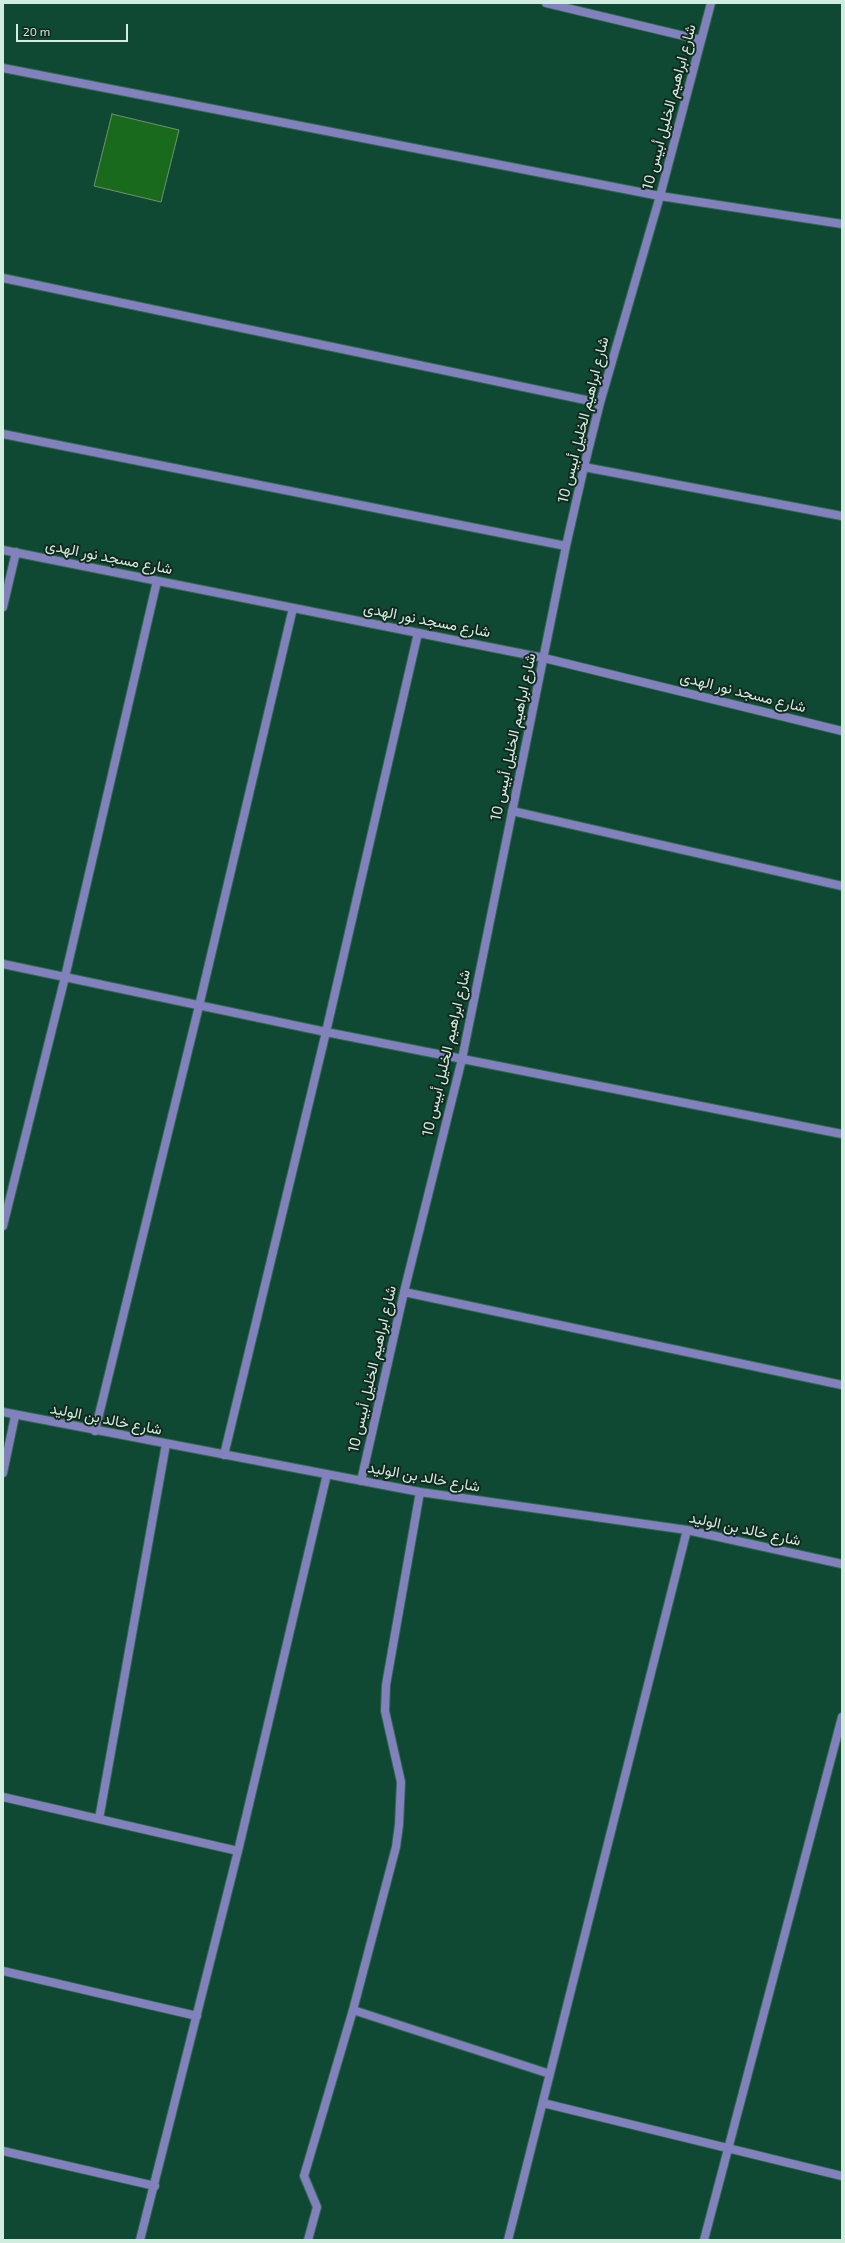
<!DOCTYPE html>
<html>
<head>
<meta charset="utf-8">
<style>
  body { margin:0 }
  #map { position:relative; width:845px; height:2243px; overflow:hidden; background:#0f4833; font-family:"Exo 2",sans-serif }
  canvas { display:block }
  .frame { position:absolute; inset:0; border:4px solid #d1eddf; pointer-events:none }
  .scale { position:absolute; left:16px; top:24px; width:112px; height:18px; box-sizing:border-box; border:2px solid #d1eddf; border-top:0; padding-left:5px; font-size:12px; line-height:14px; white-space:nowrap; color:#d1eddf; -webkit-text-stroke:3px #13291f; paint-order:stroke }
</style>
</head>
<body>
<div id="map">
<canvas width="845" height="2243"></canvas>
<div class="frame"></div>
<div class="scale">20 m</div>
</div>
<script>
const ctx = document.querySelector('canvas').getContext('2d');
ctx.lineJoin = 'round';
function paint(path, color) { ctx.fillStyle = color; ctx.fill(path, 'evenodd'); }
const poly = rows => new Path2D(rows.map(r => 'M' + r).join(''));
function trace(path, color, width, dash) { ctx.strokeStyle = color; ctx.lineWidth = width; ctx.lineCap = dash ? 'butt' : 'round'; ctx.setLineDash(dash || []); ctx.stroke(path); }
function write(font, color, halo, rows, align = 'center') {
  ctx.font = font + ' "Exo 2",Vazirmatn,sans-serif'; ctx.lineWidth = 4; ctx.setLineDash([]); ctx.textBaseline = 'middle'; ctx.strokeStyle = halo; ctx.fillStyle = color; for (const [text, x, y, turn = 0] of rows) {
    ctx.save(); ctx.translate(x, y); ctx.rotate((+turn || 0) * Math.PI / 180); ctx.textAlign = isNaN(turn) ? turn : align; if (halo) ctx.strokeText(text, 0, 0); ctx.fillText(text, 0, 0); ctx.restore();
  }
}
const building = poly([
  [112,114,179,130,161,202,94,186,112,114]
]);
paint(building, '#1a6a1d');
trace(building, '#6e936c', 1);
const minor = poly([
  [546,3,701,40],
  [3,68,660,196,842,224],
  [3,278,600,403],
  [3,434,566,546],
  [584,467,842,516],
  [3,550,544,658,842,731],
  [3,607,16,552],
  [512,811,842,886],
  [3,964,326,1032,842,1134],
  [3,1226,65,977,157,581],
  [404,1292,842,1385],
  [3,1412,420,1492,687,1530,842,1564],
  [95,1431,199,1006,293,608],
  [224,1455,326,1032,418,633],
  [3,1473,15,1416],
  [361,1481,404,1292,462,1059,566,546,584,467,600,403,660,196,711,3],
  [3,1797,238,1851],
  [99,1819,166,1444],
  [3,1971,197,2016],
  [353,2010,550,2074],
  [543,2103,842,2176],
  [3,2151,155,2186],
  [140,2240,238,1851,327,1474],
  [308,2240,317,2207,304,2176,353,2010,396,1847,399,1825,401,1782,385,1711,386,1685,420,1492],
  [508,2240,687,1530],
  [704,2240,842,1717]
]);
trace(minor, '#326652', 10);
trace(minor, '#8181bc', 8);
write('15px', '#d1eddf', '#13291f', [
  ["شارع ابراهيم الخليل أبيس 10",669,107,-75],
  ["شارع ابراهيم الخليل أبيس 10",583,420,-76],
  ["شارع مسجد نور الهدى",109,557,11],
  ["شارع مسجد نور الهدى",427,620,11],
  ["شارع مسجد نور الهدى",743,692,14],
  ["شارع ابراهيم الخليل أبيس 10",513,737,-78],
  ["شارع ابراهيم الخليل أبيس 10",446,1053,-77],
  ["شارع ابراهيم الخليل أبيس 10",372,1369,-77],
  ["شارع خالد بن الوليد",106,1419,11],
  ["شارع خالد بن الوليد",424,1477,10],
  ["شارع خالد بن الوليد",745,1529,12]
]);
</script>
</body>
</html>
